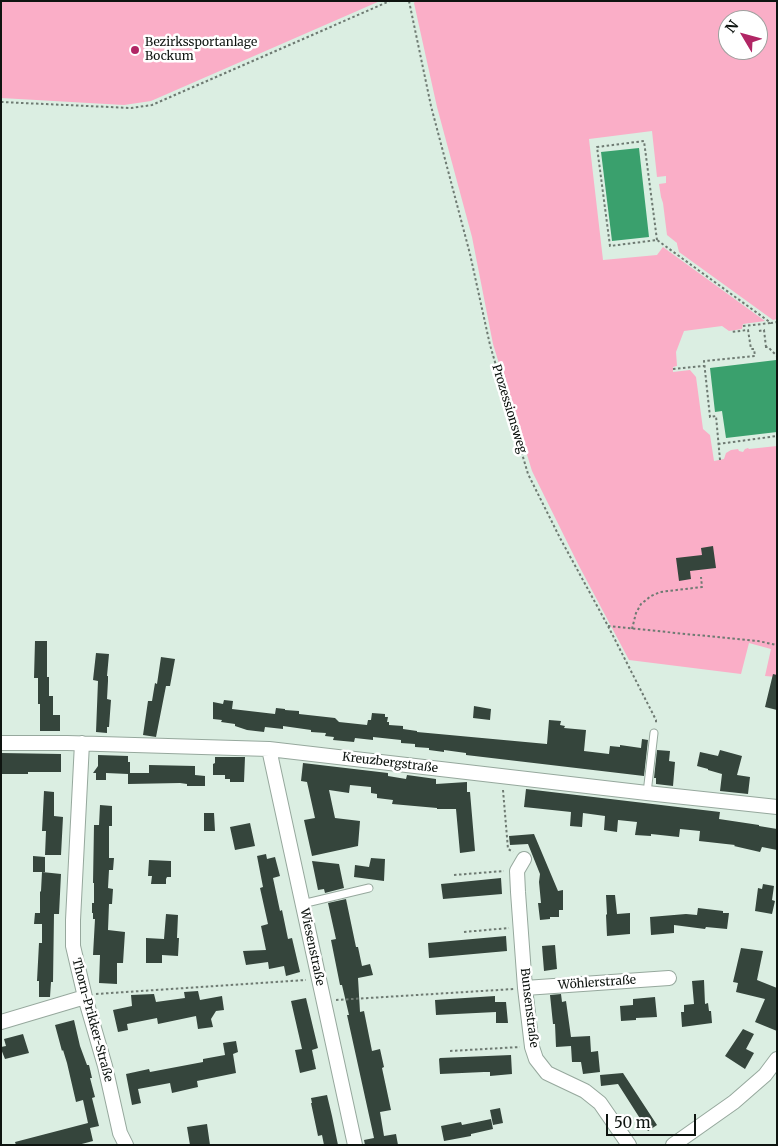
<!DOCTYPE html>
<html>
<head>
<meta charset="utf-8">
<style>
  body { margin:0 }
  #map { position:relative; width:778px; height:1146px; overflow:hidden; background:#dbeee2; font-family:Merriweather,serif }
  canvas { display:block }
  .frame { position:absolute; inset:0; border:2px solid #0e1410; pointer-events:none }
  .north { position:absolute; left:718px; top:10px; width:50px; height:50px; box-sizing:border-box; background:#fff; border:1px solid #9fa19f; border-radius:50%; rotate:307deg; font-size:14px; font-weight:700; line-height:20px; text-align:center; color:#0e1410 }
  .north::after { content:''; display:block; margin:auto; width:18px; height:22px; background:#b12665; clip-path:polygon(50% 0,100% 100%,50% 72%,0 100%) }
  .scale { position:absolute; left:606px; top:1114px; width:90px; height:22px; box-sizing:border-box; border:2px solid #0e1410; border-top:0; padding-left:6px; font-size:15px; line-height:18px; white-space:nowrap; color:#0e1410; -webkit-text-stroke:4px #fff; paint-order:stroke }
</style>
</head>
<body>
<div id="map">
<canvas width="778" height="1146"></canvas>
<div class="frame"></div>
<div class="north">N</div>
<div class="scale">50 m</div>
</div>
<script>
const ctx = document.querySelector('canvas').getContext('2d');
ctx.lineJoin = 'round';
function paint(path, color) { ctx.fillStyle = color; ctx.fill(path, 'evenodd'); }
const poly = rows => new Path2D(rows.map(r => 'M' + r).join(''));
function trace(path, color, width, dash) { ctx.strokeStyle = color; ctx.lineWidth = width; ctx.lineCap = dash ? 'butt' : 'round'; ctx.setLineDash(dash || []); ctx.stroke(path); }
function write(font, color, halo, rows, align = 'center') {
  ctx.font = font + ' Merriweather,serif'; ctx.lineWidth = 5; ctx.setLineDash([]); ctx.textBaseline = 'middle'; ctx.strokeStyle = halo; ctx.fillStyle = color; for (const [text, x, y, turn = 0] of rows) {
    ctx.save(); ctx.translate(x, y); ctx.rotate((+turn || 0) * Math.PI / 180); ctx.textAlign = isNaN(turn) ? turn : align; if (halo) ctx.strokeText(text, 0, 0); ctx.fillText(text, 0, 0); ctx.restore();
  }
}
paint(poly([
  [1,1,380,1,151,101,124,105,1,98],
  [415,1,777,1,777,319,773,320,679,252,677,244,677,243,667,235,663,203,661,197,659,184,666,183,666,176,657,177,652,131,589,139,603,260,657,255,663,247,765,321,743,324,742,329,729,331,722,326,684,331,676,352,677,366,673,367,673,372,690,370,696,377,703,429,710,435,714,461,724,459,726,453,731,450,738,449,739,451,743,452,745,449,748,448,749,449,777,446,777,677,765,676,771,649,749,643,741,674,629,660,578,564,532,471,493,344,472,237,437,107,414,3],
  [728,20,758,20,758,50,728,50]
]), '#faaec7');
paint(poly([
  [639,148,649,237,612,241,601,152],
  [776,360,777,432,726,438,722,411,715,412,710,368]
]), '#3aa06d');
paint(poly([
  [713,546,716,568,690,571,691,579,679,581,676,558,702,555,701,548],
  [35,641,47,641,47,677,49,677,49,696,53,696,53,715,60,715,60,731,40,731,40,704,38,704,38,678,34,678],
  [96,653,109,654,107,676,108,676,108,681,107,699,111,700,109,727,107,727,107,733,96,732,98,681,93,680],
  [161,657,175,659,170,686,166,686,156,737,143,735,148,701,152,701,155,683,157,684],
  [773,674,777,675,777,710,765,707],
  [224,700,233,701,232,709,275,714,276,708,285,709,285,710,299,711,299,714,335,718,339,722,367,725,368,720,371,720,372,713,385,714,385,717,388,717,387,722,389,722,389,725,403,726,403,729,417,731,417,732,547,744,549,720,561,721,560,725,565,726,564,728,586,730,584,751,609,754,610,746,620,747,620,745,641,748,642,739,648,740,644,776,466,755,466,753,444,750,444,752,429,750,429,748,415,747,415,744,401,743,401,740,373,737,373,740,355,738,354,742,333,740,334,737,325,736,326,733,311,732,311,730,283,726,283,729,265,727,264,732,247,730,235,726,235,724,221,722,222,720,213,719,213,702,223,704],
  [474,706,491,709,490,720,473,718],
  [657,750,670,751,669,761,675,762,673,786,656,784,656,778,654,778],
  [720,750,742,756,737,775,750,777,748,794,720,791,722,774,708,770,708,769,697,766,700,752,718,756],
  [1,753,61,754,61,772,28,772,28,774,1,774],
  [98,755,128,756,128,762,130,762,130,773,149,773,149,765,195,766,195,775,205,776,205,786,187,786,187,784,180,783,128,784,128,774,106,773,106,780,96,780,96,773,93,773,98,766],
  [215,757,245,757,244,782,230,782,230,779,225,779,225,775,213,775,213,764,215,763],
  [303,763,388,773,388,776,406,779,407,775,436,779,436,784,467,782,467,792,470,792,475,851,460,853,456,809,437,809,437,808,392,804,393,800,377,798,377,794,371,793,371,787,350,785,349,793,329,790,335,818,360,821,358,846,312,856,304,820,315,818,307,782,301,781],
  [526,789,720,812,719,819,759,825,759,826,777,829,777,850,762,847,760,852,734,846,735,845,699,841,700,831,680,829,679,837,651,834,651,836,635,835,637,822,618,820,617,832,604,830,605,816,583,813,582,827,570,826,571,812,524,807],
  [44,791,54,792,54,816,63,817,61,855,45,855,46,831,42,831],
  [100,805,112,806,112,826,109,826,109,858,114,858,113,870,109,870,108,888,113,889,112,904,109,904,108,930,125,932,123,963,117,963,117,984,99,983,100,955,93,955,95,919,93,919,93,913,92,913,92,903,94,903,94,883,93,883,94,825,99,825],
  [204,813,214,813,215,831,204,831],
  [250,823,255,846,235,850,230,827],
  [534,834,558,891,563,890,563,910,559,910,559,917,550,917,550,919,540,920,538,903,541,903,539,882,540,874,528,844,510,845,509,836],
  [266,854,267,859,275,857,280,876,273,878,280,911,282,910,288,939,292,938,300,972,286,976,284,966,269,969,268,962,246,965,243,951,266,950,261,926,268,924,260,888,263,887,257,856],
  [33,856,45,857,45,872,33,872],
  [371,858,385,859,384,881,354,877,355,865,369,867],
  [149,860,171,861,171,877,167,877,166,879,166,884,151,884,152,876,148,876],
  [312,861,339,864,344,888,325,893,324,889,318,890],
  [42,872,61,874,59,914,54,914,53,982,51,982,50,997,39,997,39,981,37,981,39,943,42,943,42,924,34,924,35,913,40,913,40,892,41,891],
  [501,878,502,894,443,899,441,884],
  [763,884,774,886,772,900,775,901,772,914,755,911,758,888,762,889],
  [606,895,615,895,617,914,630,913,630,934,607,936,606,915,607,914],
  [346,899,356,947,358,947,362,966,370,964,373,975,358,978,360,1012,364,1011,372,1051,380,1049,384,1067,382,1068,391,1110,380,1112,384,1136,396,1134,398,1145,365,1145,364,1140,374,1138,347,1015,349,1015,342,985,340,985,331,940,336,939,328,903],
  [698,908,723,911,723,913,729,913,727,929,706,927,705,929,674,925,674,933,651,935,650,917,686,914,697,915],
  [166,914,178,915,177,938,179,938,178,956,162,955,162,963,146,963,146,938,164,939],
  [506,936,507,951,429,958,428,943],
  [555,945,557,969,544,971,542,946],
  [741,948,763,951,757,980,777,988,777,1031,755,1022,765,999,736,992,738,983,733,982],
  [704,980,705,1004,708,1003,709,1011,711,1011,712,1023,682,1027,681,1012,684,1012,684,1005,694,1004,692,981],
  [198,991,200,1000,222,996,224,1010,216,1011,211,1019,213,1027,198,1029,196,1016,158,1024,157,1018,127,1024,128,1030,118,1032,113,1010,132,1006,131,995,154,994,156,1002,185,998,184,992],
  [561,994,562,1002,566,1001,571,1037,590,1036,591,1052,598,1051,600,1072,583,1074,581,1062,572,1062,571,1046,556,1047,555,1024,553,1024,550,995],
  [495,996,495,1002,506,1002,508,1023,496,1023,496,1012,436,1015,435,1000],
  [655,997,657,1017,636,1018,636,1020,621,1021,620,1006,633,1005,633,999],
  [306,998,318,1048,312,1050,316,1069,300,1073,295,1050,302,1049,291,1001],
  [74,1020,80,1046,87,1065,89,1065,92,1078,90,1078,95,1097,92,1098,99,1126,90,1128,93,1141,78,1145,16,1145,15,1142,88,1123,83,1100,76,1102,67,1063,63,1050,62,1051,55,1025],
  [743,1029,754,1034,746,1049,754,1053,745,1069,725,1056],
  [23,1034,29,1053,5,1059,1,1049,1,1047,6,1046,4,1039],
  [236,1041,238,1052,233,1054,236,1073,197,1081,198,1087,172,1093,170,1083,138,1089,141,1103,132,1105,126,1074,149,1069,150,1072,203,1062,203,1059,225,1055,223,1043],
  [511,1055,512,1074,490,1076,490,1072,484,1072,440,1074,439,1059,440,1058],
  [623,1073,657,1125,648,1131,618,1084,601,1086,600,1075],
  [327,1095,332,1116,338,1145,324,1145,322,1135,318,1136,311,1103,312,1103,311,1098],
  [500,1108,503,1123,493,1125,490,1110],
  [491,1119,493,1129,471,1134,471,1136,444,1141,441,1126,461,1122,462,1125],
  [207,1124,210,1145,190,1145,187,1127]
]), '#35453c');
const service = poly([
  [647,793,654,733],
  [302,904,369,888]
]);
const minor = poly([
  [1,743,67,743,269,749,647,793,777,807],
  [82,743,73,920,73,946,85,997,105,1066,120,1133,126,1145],
  [269,749,355,1145],
  [524,859,517,871,518,892,525,988,532,1047,536,1059,547,1073,585,1091,600,1103,629,1145],
  [525,988,669,978],
  [1,1022,85,997],
  [673,1145,734,1102,765,1075,777,1059]
]);
trace(service, '#96a89d', 9);
trace(minor, '#96a89d', 16);
trace(poly([
  [409,1,431,106,470,254,490,345,528,474,560,538,608,626,656,720,656,723],
  [1,102,131,108,152,105,390,1],
  [657,240,644,141,597,147,610,246,657,240,771,323,777,322],
  [743,326,771,323],
  [759,331,764,330,766,347],
  [765,347,768,347,777,356],
  [673,369,704,366],
  [718,444,777,436],
  [720,460,716,416,710,417,704,361,755,356,754,349,751,349,748,330,731,332],
  [608,626,686,634,758,641,777,645],
  [632,629,636,613,641,604,651,596,660,592,702,587,701,577],
  [503,790,508,849,513,852],
  [454,875,504,871],
  [464,932,509,928],
  [96,994,306,980],
  [336,1000,514,989],
  [450,1051,520,1047]
]), '#6e7a72', 2, [2.5, 2.5]);
trace(service, '#fff', 7);
trace(minor, '#fff', 14);
for (const [x, y, r, color] of [
  [135,50,5,"#b12665"]
]) { const dot = new Path2D(); dot.arc(x, y, r, 0, 2 * Math.PI); ctx.fillStyle = color; ctx.fill(dot); trace(dot, '#fff', 2); }
write('12px', '#0e1410', '#fff', [
  ["Bezirkssportanlage",145,43],
  ["Bockum",145,57]
], 'left');
write('12px', '#0e1410', '#fff', [
  ["Prozessionsweg",509,409,73],
  ["Kreuzbergstraße",390,763,7],
  ["Wiesenstraße",312,947,78],
  ["Wöhlerstraße",597,983,-4],
  ["Bunsenstraße",529,1008,83],
  ["Thorn-Prikker-Straße",92,1020,75]
]);
</script>
</body>
</html>
